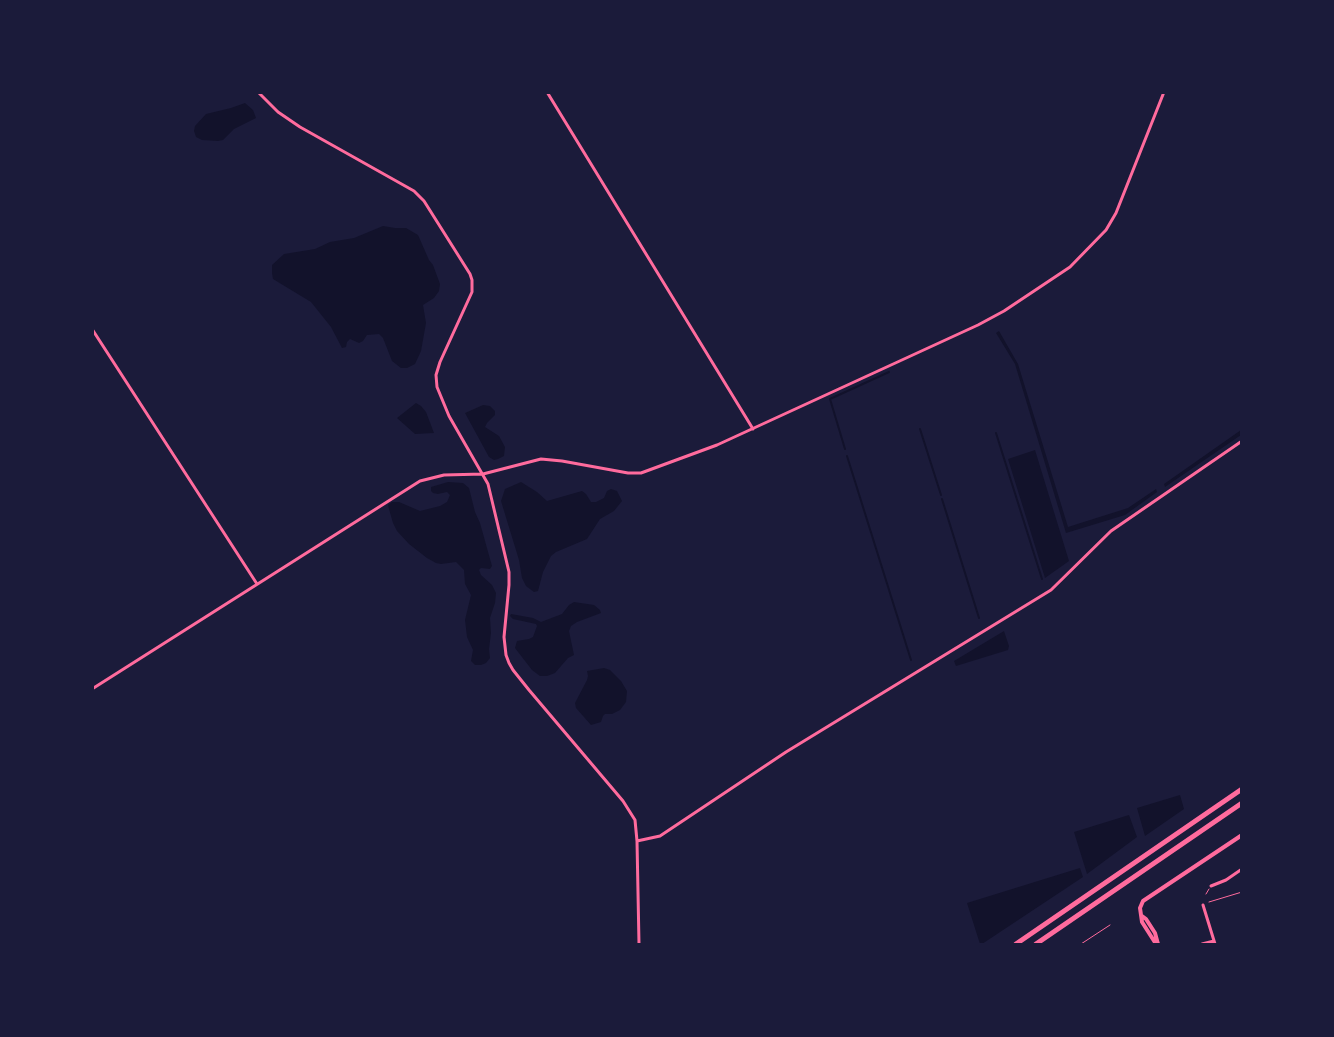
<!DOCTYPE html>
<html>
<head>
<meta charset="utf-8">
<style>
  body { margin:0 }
  #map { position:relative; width:1334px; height:1037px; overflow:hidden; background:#1b1b3a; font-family:"Space Grotesk",sans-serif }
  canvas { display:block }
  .frame { position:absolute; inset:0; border:94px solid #1b1b3a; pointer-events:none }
</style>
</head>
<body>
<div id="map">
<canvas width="1334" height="1037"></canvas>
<div class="frame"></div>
</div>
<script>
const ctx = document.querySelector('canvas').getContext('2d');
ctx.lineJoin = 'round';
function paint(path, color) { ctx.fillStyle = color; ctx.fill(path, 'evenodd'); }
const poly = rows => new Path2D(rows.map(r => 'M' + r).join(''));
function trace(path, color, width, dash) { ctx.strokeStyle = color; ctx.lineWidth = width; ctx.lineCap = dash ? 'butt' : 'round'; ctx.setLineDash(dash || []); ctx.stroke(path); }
paint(poly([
  [245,103,253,110,256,118,234,129,223,140,218,141,202,140,196,137,194,131,195,126,206,114,231,108],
  [383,226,395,228,406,228,418,235,429,260,433,265,440,284,439,291,434,298,423,305,426,323,421,351,415,364,407,368,401,368,392,361,383,338,379,334,367,335,363,341,359,343,350,339,347,342,346,347,342,348,331,327,311,302,273,279,272,273,272,265,284,254,315,249,330,242,354,238],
  [999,331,1018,364,1068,527,1128,508,1156,489,1157,492,1125,515,1066,533,1015,364,996,333],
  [416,403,421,406,426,412,434,433,415,434,397,418],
  [483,405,490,406,495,411,495,415,487,423,485,427,499,436,505,447,504,456,498,459,494,460,489,457,465,413],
  [1241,430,1241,435,1165,487,1164,484],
  [1035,450,1069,561,1045,578,1008,459],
  [448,482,463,483,469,488,475,512,480,523,492,566,490,569,481,568,479,570,481,575,492,585,496,593,495,603,490,618,491,633,489,649,490,658,486,663,481,665,475,665,471,661,473,650,467,637,465,620,471,595,465,584,464,570,456,562,441,564,436,563,427,558,409,544,397,531,393,523,389,509,388,505,392,502,399,502,420,511,440,506,447,502,450,495,447,492,438,494,433,493,431,491,431,487],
  [521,482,537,492,547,501,582,491,586,494,591,502,596,502,604,498,607,491,611,489,617,491,622,501,614,511,600,519,587,539,556,552,551,556,543,572,538,591,534,592,526,586,522,578,519,560,501,501,505,489],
  [574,602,594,605,600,610,601,613,577,622,571,626,569,631,574,655,568,658,555,673,547,676,540,676,532,670,515,648,517,641,529,639,533,637,537,626,536,624,513,619,510,616,511,614,533,618,541,622,562,614,569,605],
  [1004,631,1009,646,1008,650,956,666,954,661],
  [604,668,610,670,621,681,627,691,626,702,620,710,612,714,605,714,603,716,601,722,591,725,576,708,575,703,587,680,588,676,587,671],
  [1180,795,1184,809,1145,836,1137,808],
  [1129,815,1137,837,1087,874,1074,832],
  [1080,868,1083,877,982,944,980,944,967,903]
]), '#12122b');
trace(poly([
  [920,429,941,495],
  [996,433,1042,579],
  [845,449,830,399,889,372],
  [847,456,911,660],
  [942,499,979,618]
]), '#12122b', 2);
trace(poly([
  [1206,894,1209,889],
  [1209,902,1242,892],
  [1081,944,1110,925]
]), '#ff6b9d', 1);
trace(poly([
  [258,92,278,112,300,127,414,191,424,201,470,274,472,280,472,292,440,362,436,375,437,387,449,416,488,484,509,572,509,585,504,637,506,655,509,663,513,670,529,690,623,801,635,820,637,841,639,944],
  [547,92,753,429],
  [92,329,257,584],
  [92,689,420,481,444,475,483,474,541,459,562,461,628,473,641,473,717,445,978,325,1004,311,1070,267,1106,230,1116,213,1164,92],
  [637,841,660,836,786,752,1051,590,1111,531,1242,441],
  [1211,886,1226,880,1242,869],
  [1203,905,1215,944],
  [1202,944,1214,941]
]), '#ff6b9d', 3);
trace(poly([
  [1142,916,1146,919,1155,933,1158,944],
  [1156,944,1142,922,1140,908,1143,901,1242,835]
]), '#ff6b9d', 4);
trace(poly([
  [1016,944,1242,789],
  [1036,944,1242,803]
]), '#ff6b9d', 5);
</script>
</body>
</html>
